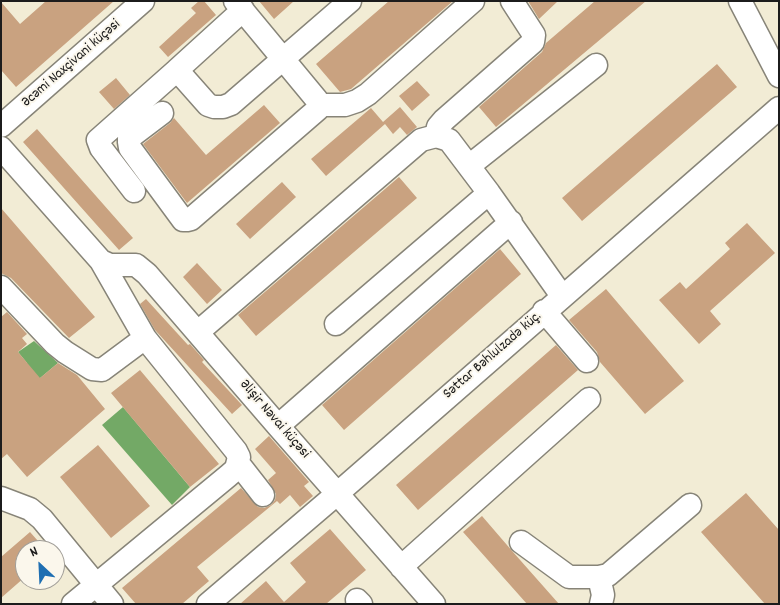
<!DOCTYPE html>
<html>
<head>
<meta charset="utf-8">
<style>
	body { margin:0 }
	#map { position:relative; width:780px; height:605px; overflow:hidden; background:#f2ecd5; font-family:Dekko,sans-serif }
	canvas { display:block }
	.frame { position:absolute; inset:0; border:2px solid #1c1c1c; pointer-events:none }
	.north { position:absolute; left:15px; top:540px; width:50px; height:50px; box-sizing:border-box; background:#fbf7ec; border:1px solid #a29f99; border-radius:50%; rotate:335deg; font-size:14px; font-weight:700; line-height:20px; text-align:center; color:#1c1c1c }
	.north::after { content:''; display:block; margin:auto; width:18px; height:22px; background:#1f6fb2; clip-path:polygon(50% 0,100% 100%,50% 72%,0 100%) }
</style>
</head>
<body>
<div id="map">
<canvas width="780" height="605"></canvas>
<div class="frame"></div>
<div class="north">N</div>
</div>
<script>
const context = document.querySelector('canvas').getContext('2d');
context.lineJoin = 'round';
function fillPath(path, color) { context.fillStyle = color; context.fill(path, 'evenodd'); }
const toPath = rows => new Path2D(rows.map(r => 'M' + r).join(''));
function strokePath(path, color, width, dash) { context.strokeStyle = color; context.lineWidth = width; context.lineCap = dash ? 'butt' : 'round'; context.setLineDash(dash || []); context.stroke(path); }
function write(font, color, halo, rows, align = 'center') {
  context.font = font + ' Dekko,sans-serif'; context.lineWidth = 4; context.setLineDash([]); context.textBaseline = 'middle'; context.strokeStyle = halo; context.fillStyle = color; for (const [text, x, y, turn = 0] of rows) {
    context.save(); context.translate(x, y); context.rotate((+turn || 0) * Math.PI / 180); context.textAlign = isNaN(turn) ? turn : align; if (halo) context.strokeText(text, 0, 0); context.fillText(text, 0, 0); context.restore();
  }
}
const forest = toPath([
	[34,341,58,363,1,411,27,363,18,352],
	[123,407,190,487,172,505,102,425]
]);
const building = toPath([
	[46,1,114,1,16,87,1,70,1,2,20,24],
	[199,1,204,1,216,15,168,57,159,47,196,13,191,8],
	[259,1,294,1,274,19],
	[389,1,453,1,351,89,340,92,316,64],
	[528,1,558,1,539,19],
	[595,1,646,1,496,127,479,107,542,52,546,43],
	[717,64,737,87,582,221,562,198],
	[116,78,130,95,114,109,99,92],
	[417,81,430,95,412,111,399,96],
	[264,105,280,123,187,203,143,144,170,123,174,118,206,155],
	[400,107,417,127,407,135,400,127,393,134,385,124,326,176,311,159,371,108,383,122],
	[37,129,133,238,119,250,23,142],
	[399,177,417,198,256,336,238,315],
	[282,182,296,197,250,239,236,224],
	[1,208,95,317,69,338,11,278,1,273],
	[747,223,775,253,710,311,721,324,699,344,659,300,680,282,686,289,730,249,725,243],
	[500,249,521,274,344,430,322,405],
	[197,263,222,290,207,304,183,277],
	[606,289,684,381,645,414,600,362,597,352,569,320],
	[146,299,188,345,190,344,204,360,202,362,242,405,232,414,155,330,140,304],
	[7,312,27,334,22,338,27,344,18,352,40,378,58,363,77,375,105,409,27,477,7,454,1,459,1,317],
	[556,345,578,370,418,510,396,485],
	[140,370,219,464,190,487,111,393],
	[269,436,309,482,304,486,313,496,300,507,290,495,280,504,277,501,197,567,209,581,182,604,136,604,122,588,241,488,258,507,264,508,271,505,275,500,276,494,268,480,276,473,255,449],
	[98,445,150,506,111,538,60,477],
	[746,493,779,530,779,604,765,604,701,532],
	[482,516,513,552,559,604,527,604,463,532],
	[330,529,366,570,326,604,240,604,266,581,284,602,306,582,290,563],
	[30,532,46,550,25,550,25,577,1,598,1,557]
]);
const minor = toPath([
	[740,1,779,76],
	[243,10,177,70,208,105,214,107,223,107,231,104,350,1],
	[318,105,345,105,357,101,368,94,473,1],
	[162,113,129,138,129,142,130,148,183,220,187,220,191,219,318,109,317,100,235,1],
	[1,126,143,1],
	[436,136,438,127,444,120,533,42,534,35,512,1],
	[1,148,101,261,145,338,236,451,239,457,236,469,228,476,73,604],
	[469,166,596,65],
	[134,191,101,148,98,140,177,70],
	[101,261,110,265,136,265,147,274,278,426,434,604],
	[1,287,55,344,65,352,92,369,102,370,145,338],
	[544,311,587,361],
	[336,324,489,193],
	[198,332,421,140,436,136,449,140,489,193,562,296],
	[278,426,511,222],
	[238,463,263,495],
	[1,498,30,509,42,519,112,604],
	[521,542,569,577,599,577,608,575,690,505],
	[401,567,589,399],
	[599,577,603,595,601,604],
	[357,600,361,604],
	[208,604,338,493,779,108]
]);
const streetNames = [
	["Əcəmi Naxçivani küçəsi",72,64,-41],
	["Səttar Bəhlulzadə küç.",493,356,-41],
	["Əlişir Nəvai küçəsi",274,420,49]
];
fillPath(forest, '#73a966');
fillPath(building, '#c9a280');
strokePath(minor, '#878478', 25);
strokePath(minor, '#fff', 22);
write('15px', '#1c1c1c', '#fbf7ec', streetNames);
</script>
</body>
</html>
